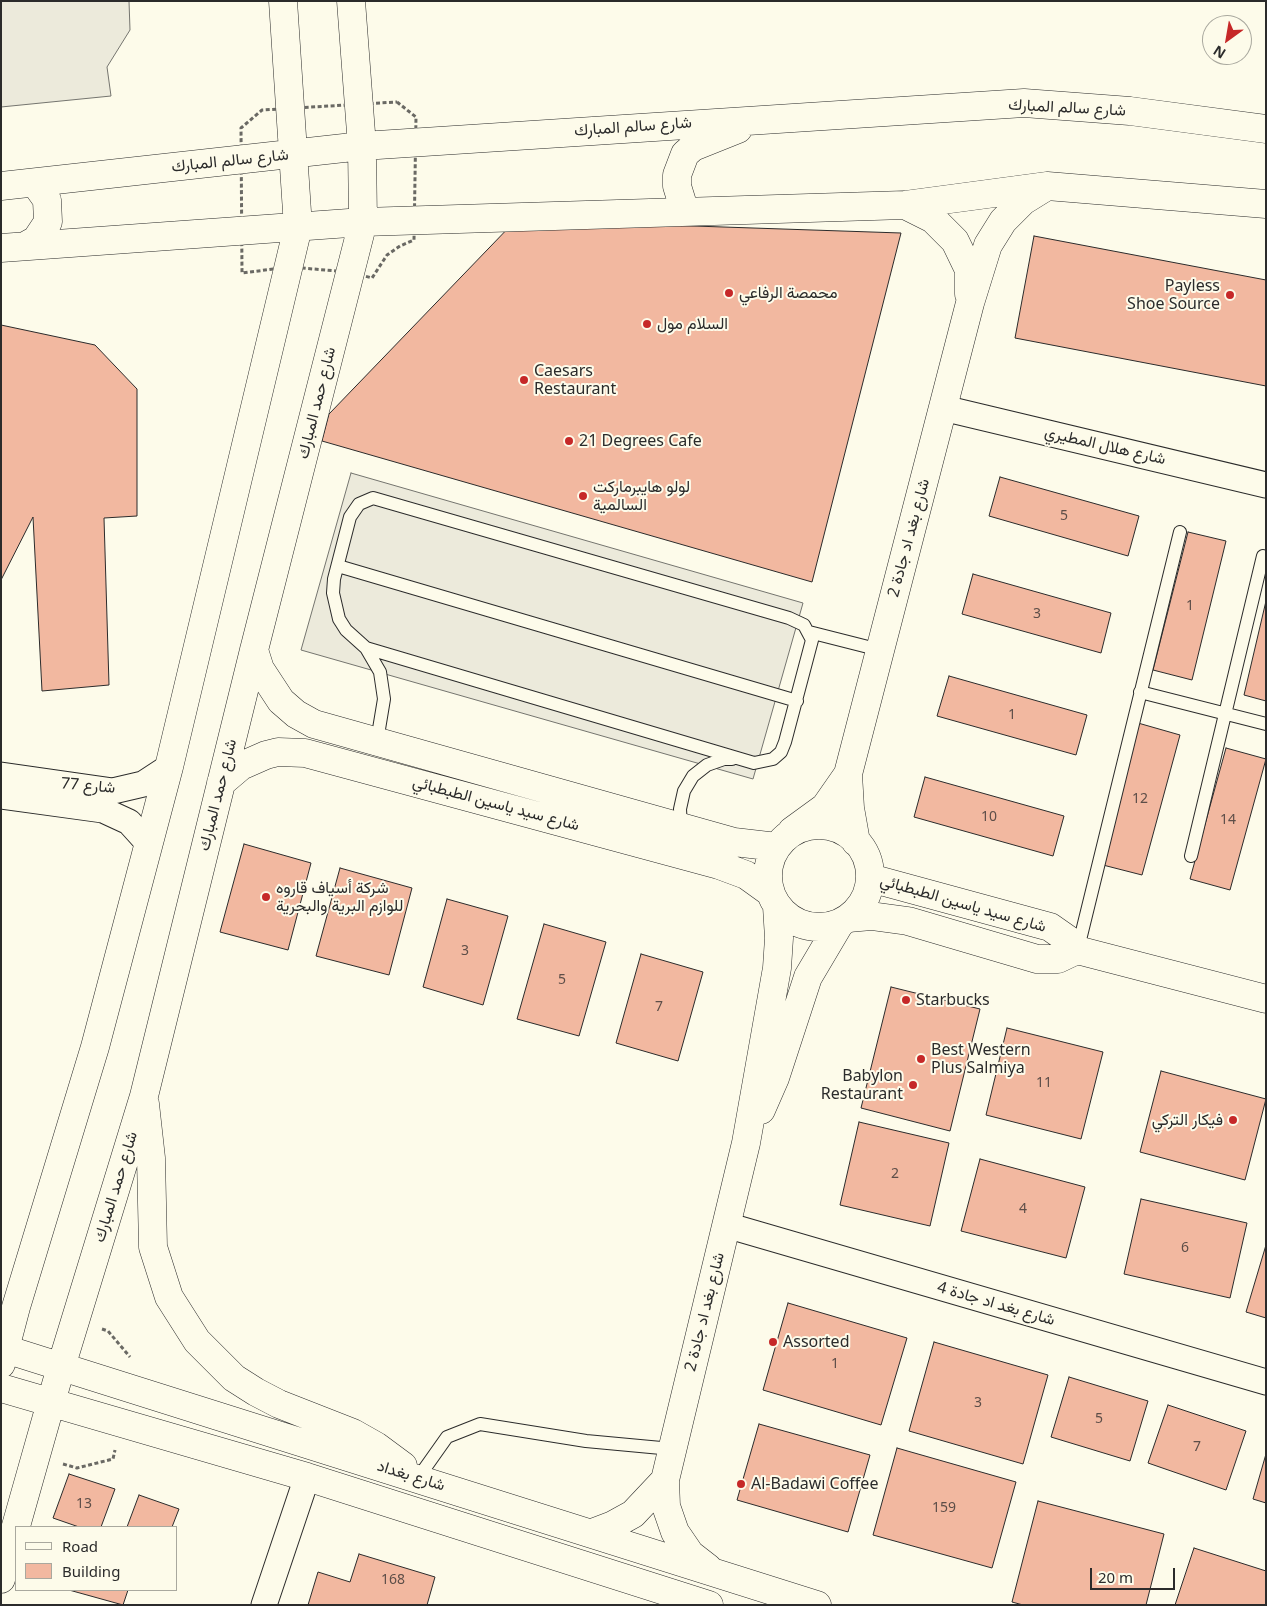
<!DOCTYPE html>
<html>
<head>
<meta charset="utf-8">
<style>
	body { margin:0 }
	#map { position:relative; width:1267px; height:1606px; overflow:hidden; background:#fdfbea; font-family:"Noto Sans",sans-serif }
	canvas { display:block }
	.frame { position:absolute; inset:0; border:2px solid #2b2b2b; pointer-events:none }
	.legend { position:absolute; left:15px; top:1526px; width:162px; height:65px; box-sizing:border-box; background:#fdfbea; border:1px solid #a9a89e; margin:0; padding:6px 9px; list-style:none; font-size:15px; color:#2b2b2b }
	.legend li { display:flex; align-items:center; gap:10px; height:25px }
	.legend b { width:25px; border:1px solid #a9a89e }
	.north { position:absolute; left:1202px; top:15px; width:50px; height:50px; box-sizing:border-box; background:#fdfbea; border:1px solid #a9a89e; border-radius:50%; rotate:212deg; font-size:14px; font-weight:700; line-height:20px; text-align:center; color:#2b2b2b }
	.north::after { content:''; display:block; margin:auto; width:18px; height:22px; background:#c62828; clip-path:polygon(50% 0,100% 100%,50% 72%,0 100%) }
	.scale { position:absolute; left:1090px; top:1568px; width:85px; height:22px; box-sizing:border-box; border:2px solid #2b2b2b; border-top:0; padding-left:6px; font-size:15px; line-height:18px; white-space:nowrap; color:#2b2b2b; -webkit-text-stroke:4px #fdfbea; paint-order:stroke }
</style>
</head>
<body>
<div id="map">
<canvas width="1267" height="1606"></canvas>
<div class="frame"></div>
<ul class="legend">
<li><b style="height:6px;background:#fdfbea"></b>Road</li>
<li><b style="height:14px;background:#f2b8a0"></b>Building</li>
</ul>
<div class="north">N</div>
<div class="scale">20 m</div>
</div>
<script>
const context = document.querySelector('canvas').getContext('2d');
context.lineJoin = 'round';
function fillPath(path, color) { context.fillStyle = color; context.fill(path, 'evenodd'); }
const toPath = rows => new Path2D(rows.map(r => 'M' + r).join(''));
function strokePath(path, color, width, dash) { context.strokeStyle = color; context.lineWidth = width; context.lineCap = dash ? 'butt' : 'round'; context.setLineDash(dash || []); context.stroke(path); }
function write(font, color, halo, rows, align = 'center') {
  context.font = font + ' "Noto Sans",Vazirmatn,sans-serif'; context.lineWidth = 4; context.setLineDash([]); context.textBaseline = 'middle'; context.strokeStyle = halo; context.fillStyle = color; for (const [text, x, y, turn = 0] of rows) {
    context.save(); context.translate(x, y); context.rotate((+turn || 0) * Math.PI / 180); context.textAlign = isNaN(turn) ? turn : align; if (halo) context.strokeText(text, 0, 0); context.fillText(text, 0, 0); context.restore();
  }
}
const parking = toPath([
	[1,1,129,1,130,30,107,67,111,96,1,107,1,1],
	[351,473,803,603,753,779,301,650,351,473]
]);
const building = toPath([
	[516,220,901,233,812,582,322,441,329,414,516,220],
	[1034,236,1266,280,1266,386,1015,338,1034,236],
	[1,325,95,345,137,389,137,516,104,518,109,685,42,691,33,517,1,580,1,325],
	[1000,477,1139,516,1128,556,989,516,1000,477],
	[1188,532,1226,541,1192,680,1153,670,1188,532],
	[973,574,1111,613,1101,653,962,614,973,574],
	[1266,601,1266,701,1244,695,1266,601],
	[949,676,1087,715,1076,755,937,716,949,676],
	[1138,723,1180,735,1142,875,1099,864,1138,723],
	[1226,748,1266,759,1230,890,1190,879,1226,748],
	[925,777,1064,816,1053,856,914,817,925,777],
	[244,844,311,863,288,950,220,932,244,844],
	[340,868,412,888,389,975,316,956,340,868],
	[447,899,508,916,483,1005,423,987,447,899],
	[544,924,606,942,579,1036,517,1019,544,924],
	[641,954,703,972,678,1061,616,1043,641,954],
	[891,987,980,1009,950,1131,861,1108,891,987],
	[1007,1028,1103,1052,1081,1139,986,1115,1007,1028],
	[1161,1071,1266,1099,1245,1180,1140,1152,1161,1071],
	[859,1122,949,1143,930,1226,840,1205,859,1122],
	[980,1159,1085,1187,1066,1258,961,1231,980,1159],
	[1141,1199,1247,1223,1230,1298,1124,1274,1141,1199],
	[1266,1245,1266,1318,1246,1312,1266,1245],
	[788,1303,907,1338,881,1425,763,1390,788,1303],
	[934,1342,1048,1375,1023,1464,909,1431,934,1342],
	[1069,1377,1148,1401,1130,1461,1051,1437,1069,1377],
	[1168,1405,1246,1431,1226,1490,1148,1463,1168,1405],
	[759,1424,870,1455,848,1532,737,1500,759,1424],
	[897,1448,1016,1482,992,1568,873,1535,897,1448],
	[1266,1454,1266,1503,1253,1499,1266,1454],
	[69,1474,115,1489,101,1527,79,1527,53,1518,69,1474],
	[139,1495,179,1509,172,1527,127,1527,139,1495],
	[1038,1501,1164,1534,1146,1605,1023,1605,1012,1602,1038,1501],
	[1194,1548,1266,1571,1266,1605,1175,1605,1194,1548],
	[359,1554,435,1577,427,1605,308,1605,318,1572,350,1582,359,1554],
	[69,1590,128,1590,123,1605,69,1590]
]);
const path = toPath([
	[397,102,416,117,414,240,400,246,387,255,372,278,350,272,289,267,242,273,241,128,262,110,397,102],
	[102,1329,108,1331,130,1357],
	[63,1464,77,1468,113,1459,115,1450]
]);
const lane = toPath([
	[338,566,797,701],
	[809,632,880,650],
	[366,648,754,763,773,759,781,752,785,742,812,640,804,625,789,618,373,498,359,504,350,517,334,579,333,593,339,619,346,630,366,648,380,672,384,699,377,741],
	[1140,692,1266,724],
	[681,827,680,809,684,791,693,776,707,765,724,759,732,759],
	[1191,856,1263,556],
	[1078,948,1180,532],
	[418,1478,447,1437,480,1424,586,1441,672,1449]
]);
const street = toPath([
	[943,408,1266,485],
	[1,775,113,791,143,784,169,767],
	[1,796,103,810,129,822,148,843],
	[726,1225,1266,1382],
	[264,1605,307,1477]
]);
const secondary = toPath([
	[1,186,362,146,1024,103,1130,111,1266,129],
	[905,205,933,219,955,241,969,270,969,294],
	[685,212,677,186,677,175,685,154,693,147,738,129],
	[27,245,36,240,48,222,47,200,35,183],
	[1,248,363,222,905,205,1047,186,1266,204],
	[254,650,260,669,281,701,296,714,314,724,734,842,777,847],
	[848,774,850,808,856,842],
	[221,783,241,766,266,755,278,752,305,753,719,865,746,875,771,893],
	'768 876a51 51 0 1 1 102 0a51 51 0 1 1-102 0Z',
	[792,831,825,807,848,774,970,303,988,245,1003,221,1023,201,1044,188],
	[870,878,1050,927,1070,941,1077,950,1266,999],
	[848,918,871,916,908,921,1037,959,1058,959,1077,950],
	[145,1104,151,1158,153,1247,169,1297,197,1341,234,1378,256,1392,279,1404,353,1433,376,1446,403,1466],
	[761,1110,775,1078,808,977,840,923],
	[5,1349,817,1605],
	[1,1364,16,1307,95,1047,169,767,298,227,283,1],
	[1,1388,307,1477,709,1605],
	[592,1533,613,1525,633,1514,665,1480],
	[708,1568,690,1554,675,1532,666,1506,665,1480,746,1143,777,968,779,938,777,906],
	[1,1579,61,1367,144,1096,254,650,363,222,362,146,351,1]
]);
const markers = [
	[729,293,5,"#c62828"],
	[1230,295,5,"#c62828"],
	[647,324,5,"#c62828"],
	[524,380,5,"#c62828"],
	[569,441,5,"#c62828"],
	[583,496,5,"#c62828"],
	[266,897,5,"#c62828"],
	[906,1000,5,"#c62828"],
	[921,1059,5,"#c62828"],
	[913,1085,5,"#c62828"],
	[1233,1120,5,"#c62828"],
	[773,1342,5,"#c62828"],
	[741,1484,5,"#c62828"]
];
const numberNames = [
	["5",1064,516],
	["1",1190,606],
	["3",1037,614],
	["1",1012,715],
	["12",1140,799],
	["10",989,817],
	["14",1228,820],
	["3",465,951],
	["5",562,980],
	["7",659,1007],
	["11",1044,1083],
	["2",895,1174],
	["4",1023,1209],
	["6",1185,1248],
	["1",835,1364],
	["3",978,1403],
	["5",1099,1419],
	["7",1197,1447],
	["13",84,1504],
	["159",944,1508],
	["168",393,1580]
];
const streetNames = [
	["شارع سالم المبارك",1067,108,3],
	["شارع سالم المبارك",633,127,-4],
	["شارع سالم المبارك",230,161,-6],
	["شارع حمد المبارك",317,403,-76],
	["شارع هلال المطيري",1105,446,13],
	["شارع بغد اد جادة 2",909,538,-75],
	["شارع 77",88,786,5],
	["شارع حمد المبارك",218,795,-76],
	["شارع سيد ياسين الطبطبائي",496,804,15],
	["شارع سيد ياسين الطبطبائي",963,904,16],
	["شارع حمد المبارك",116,1187,-73],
	["شارع بغد اد جادة 4",996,1304,16],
	["شارع بغد اد جادة 2",705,1312,-76],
	["شارع بغداد",411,1476,17]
];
const poiNames = [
	["Payless",1220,286,"right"],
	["Shoe Source",1220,304,"right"],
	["محمصة الرفاعي",739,293],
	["السلام مول",657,324],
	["Caesars",534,371],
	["Restaurant",534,389],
	["21 Degrees Cafe",579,441],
	["لولو هايبرماركت",593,487],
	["السالمية",593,505],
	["شركة أسياف قاروه",276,888],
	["للوازم البرية والبحرية",276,906],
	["Starbucks",916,1000],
	["Best Western",931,1050],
	["Plus Salmiya",931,1068],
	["Babylon",903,1076,"right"],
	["Restaurant",903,1094,"right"],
	["فيكار التركي",1223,1120,"right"],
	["Assorted",783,1342],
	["Al-Badawi Coffee",751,1484]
];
fillPath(parking, '#eceadb');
strokePath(parking, '#74746e', 1);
fillPath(building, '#f2b8a0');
strokePath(building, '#2b2b2b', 1);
strokePath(lane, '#2b2b2b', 14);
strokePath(street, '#2b2b2b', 27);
strokePath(secondary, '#2b2b2b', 29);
strokePath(path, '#6a6964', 3, [4, 2.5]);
strokePath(lane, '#fdfbea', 12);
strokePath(street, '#fdfbea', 25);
strokePath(secondary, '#fdfbea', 28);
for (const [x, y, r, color] of markers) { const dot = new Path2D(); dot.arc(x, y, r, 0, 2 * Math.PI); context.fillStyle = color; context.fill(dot); strokePath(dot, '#fdfbea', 2); }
write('14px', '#5d4e48', null, numberNames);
write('16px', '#2b2b2b', '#fdfbea', streetNames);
write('16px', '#2b2b2b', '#fdfbea', poiNames, 'left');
</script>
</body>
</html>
